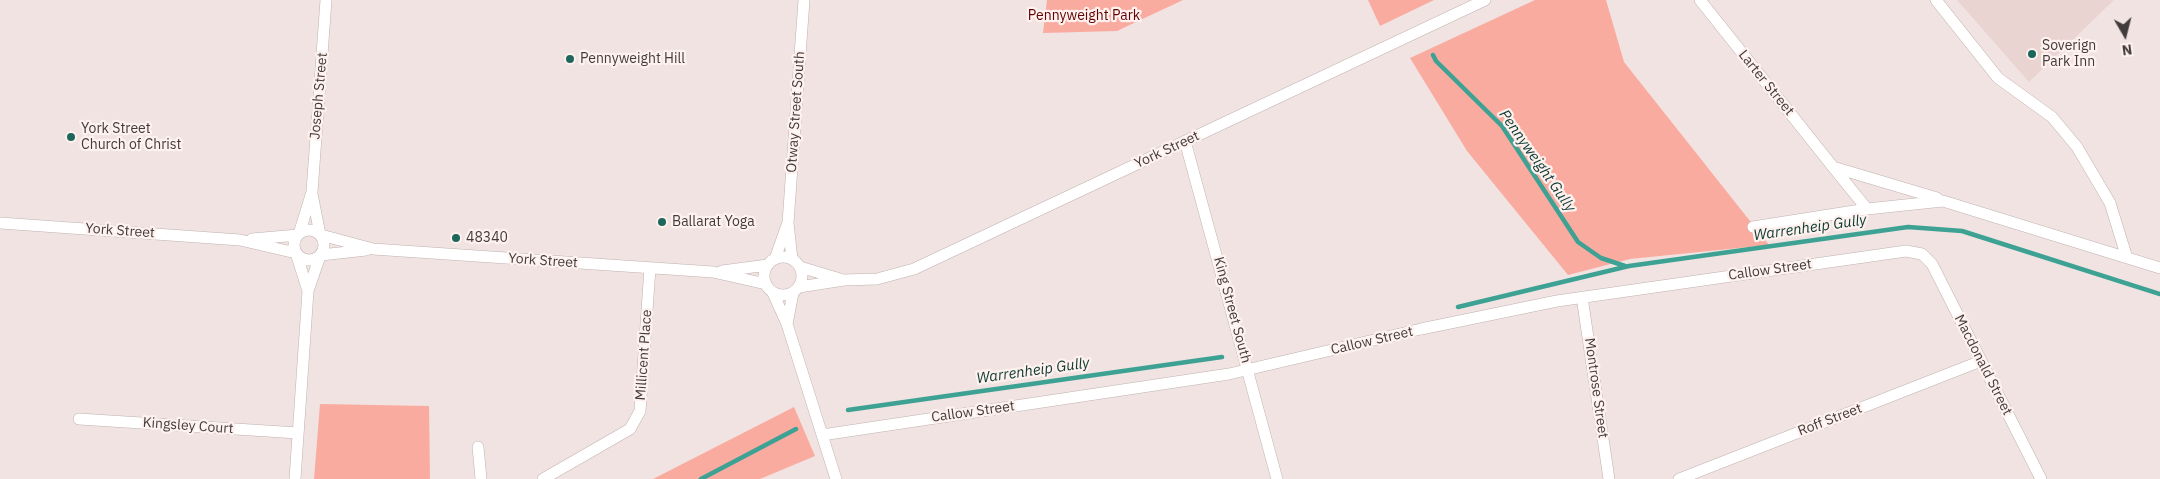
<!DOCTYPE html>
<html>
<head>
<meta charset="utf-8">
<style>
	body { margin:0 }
	#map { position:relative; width:2160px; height:479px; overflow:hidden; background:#f0e3e1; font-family:"IBM Plex Sans",sans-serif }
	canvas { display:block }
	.north { position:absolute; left:2100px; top:10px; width:50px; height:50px; -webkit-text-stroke:4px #fef1ee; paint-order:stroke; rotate:172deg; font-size:14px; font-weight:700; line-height:20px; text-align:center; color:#413c3b }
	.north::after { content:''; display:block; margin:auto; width:18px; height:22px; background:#413c3b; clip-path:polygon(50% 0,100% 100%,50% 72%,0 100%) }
</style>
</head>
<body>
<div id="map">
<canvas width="2160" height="479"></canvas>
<div class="north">N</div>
</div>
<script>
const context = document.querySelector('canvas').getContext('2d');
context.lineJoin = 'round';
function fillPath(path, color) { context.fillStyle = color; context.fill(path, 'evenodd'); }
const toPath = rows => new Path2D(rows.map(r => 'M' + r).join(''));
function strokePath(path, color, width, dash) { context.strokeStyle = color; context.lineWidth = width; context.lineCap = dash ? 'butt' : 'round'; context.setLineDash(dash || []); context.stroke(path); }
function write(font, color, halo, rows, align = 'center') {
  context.font = font + ' "IBM Plex Sans",sans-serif'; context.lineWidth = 4.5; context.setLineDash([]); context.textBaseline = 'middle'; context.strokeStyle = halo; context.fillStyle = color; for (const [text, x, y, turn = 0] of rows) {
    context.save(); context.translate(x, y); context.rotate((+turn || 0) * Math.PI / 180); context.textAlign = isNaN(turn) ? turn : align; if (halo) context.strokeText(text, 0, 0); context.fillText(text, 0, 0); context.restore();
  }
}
const built = toPath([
	[1957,0,2114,0,2029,82]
]);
const green = toPath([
	[1047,0,1183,0,1117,31,1043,33],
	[1368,0,1434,0,1380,26],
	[1535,0,1606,0,1624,62,1769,245,1630,259,1568,275,1467,151,1410,58],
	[320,404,429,406,430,479,314,479],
	[794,407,815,456,760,479,653,479]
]);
const stream = toPath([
	[1433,55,1436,61,1502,126,1578,242,1601,258,1625,266],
	[1458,307,1629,266,1908,227,1962,231,2160,294],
	[848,410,1222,357],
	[701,479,796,429]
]);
const street = toPath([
	[1700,0,1833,167,1937,198],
	[1936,0,1998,78,2052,117,2077,147,2110,203,2127,258],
	[1185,141,1277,479],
	[1833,167,1867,209],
	[312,194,320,234],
	[0,223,240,240,296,253],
	[1753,227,1867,209,1943,201,2160,268],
	'294 245a15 15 0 1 1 30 0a15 15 0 1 1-30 0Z',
	[299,234,312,192,326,0],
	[321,235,373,249,713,272,766,284],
	[252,239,298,235],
	[296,253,308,291],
	[321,255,366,250],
	'764 276a19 19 0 1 1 38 0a19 19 0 1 1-38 0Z',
	[775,259,787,225],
	[792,259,788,223,804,0],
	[800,267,840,279],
	[722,271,768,265],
	[799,287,844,280,877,279,914,269,1485,0],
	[773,293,787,324,836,479],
	[1582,297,1609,479],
	[787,324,793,293],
	[79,419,298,433],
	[822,435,1229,374,1421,329,1557,301,1906,251,1922,254,1932,264,2041,479],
	[478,447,481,479],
	[295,479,308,291,320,256],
	[543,479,630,429,640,411,650,268],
	[1679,479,1981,361]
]);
const markers = [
	[2032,54,5,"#1d665c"],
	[570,59,5,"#1d665c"],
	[71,137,5,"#1d665c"],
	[662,222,5,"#1d665c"],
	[456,238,5,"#1d665c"]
];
const parkNames = [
	["Pennyweight Park",1084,16]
];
const poiNames = [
	["Soverign",2042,46],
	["Park Inn",2042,62],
	["Pennyweight Hill",580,59],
	["York Street",81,129],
	["Church of Christ",81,145],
	["Ballarat Yoga",672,222],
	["48340",466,238]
];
const streetNames = [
	["Larter Street",1766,83,51],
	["Joseph Street",319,96,-85],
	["Otway Street South",796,112,-86],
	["York Street",1167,150,-25],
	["York Street",120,231,4],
	["York Street",543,261,4],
	["Callow Street",1770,270,-8],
	["King Street South",1232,310,75],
	["Callow Street",1372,341,-13],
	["Millicent Place",644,355,-86],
	["Macdonald Street",1983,365,63],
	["Montrose Street",1596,388,82],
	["Callow Street",973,412,-8],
	["Roff Street",1830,420,-21],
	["Kingsley Court",188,426,4]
];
const waterNames = [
	["Pennyweight Gully",1537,161,55],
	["Warrenheip Gully",1810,228,-8],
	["Warrenheip Gully",1033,371,-8]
];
fillPath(built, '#ead4d1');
fillPath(green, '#faaba0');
strokePath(stream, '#3da293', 4.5);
strokePath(street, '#bfb2b0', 12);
strokePath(street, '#fff', 11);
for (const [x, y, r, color] of markers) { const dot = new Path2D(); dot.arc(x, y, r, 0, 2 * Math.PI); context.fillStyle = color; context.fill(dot); strokePath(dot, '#fef1ee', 2); }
write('14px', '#610203', '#fef1ee', parkNames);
write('14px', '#413c3b', '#fef1ee', poiNames, 'left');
write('14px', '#413c3b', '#fef1ee', streetNames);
write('italic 15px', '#0c3b34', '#fef1ee', waterNames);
</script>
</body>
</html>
